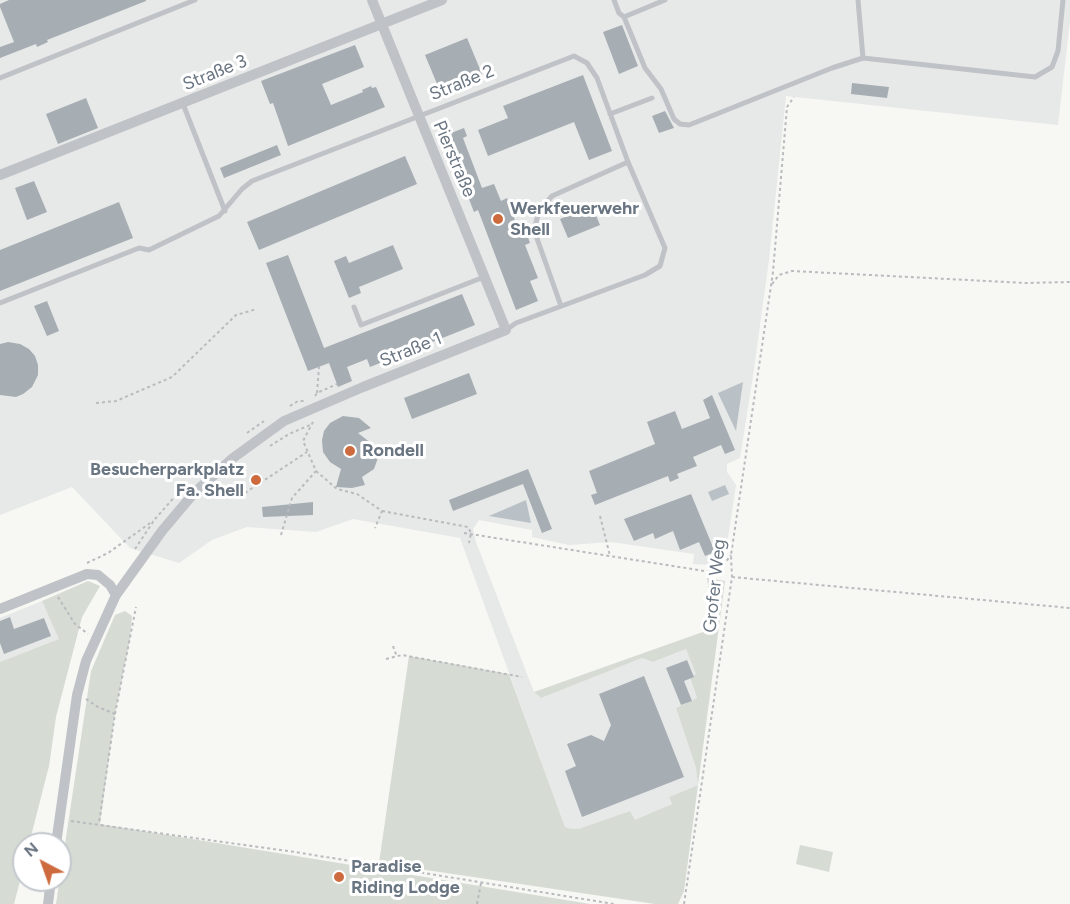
<!DOCTYPE html>
<html>
<head>
<meta charset="utf-8">
<style>
	body { margin:0 }
	#map { position:relative; width:1070px; height:904px; overflow:hidden; background:#f7f7f4; font-family:Figtree,sans-serif }
	canvas { display:block }
	.north { position:absolute; left:12px; top:832px; width:60px; height:60px; box-sizing:border-box; background:#fff; border:2px solid #c3c8cd; border-radius:50%; rotate:319deg; font-size:16px; font-weight:700; line-height:24px; text-align:center; color:#6a7582 }
	.north::after { content:''; display:block; margin:auto; width:21px; height:27px; background:#ce6b3e; clip-path:polygon(50% 0,100% 100%,50% 72%,0 100%) }
</style>
</head>
<body>
<div id="map">
<canvas width="1070" height="904"></canvas>
<div class="north">N</div>
</div>
<script>
const context = document.querySelector('canvas').getContext('2d');
context.lineJoin = 'round';
function fillPath(path, color) { context.fillStyle = color; context.fill(path, 'evenodd'); }
const toPath = rows => new Path2D(rows.map(r => 'M' + r).join(''));
function strokePath(path, color, width, dash) { context.strokeStyle = color; context.lineWidth = width; context.lineCap = dash ? 'butt' : 'round'; context.setLineDash(dash || []); context.stroke(path); }
function write(font, color, halo, rows, align = 'center') {
  context.font = font + ' Figtree,sans-serif'; context.lineWidth = 6; context.setLineDash([]); context.textBaseline = 'middle'; context.strokeStyle = halo; context.fillStyle = color; for (const [text, x, y, turn = 0] of rows) {
    context.save(); context.translate(x, y); context.rotate((+turn || 0) * Math.PI / 180); context.textAlign = isNaN(turn) ? turn : align; if (halo) context.strokeText(text, 0, 0); context.fillText(text, 0, 0); context.restore();
  }
}
const built = toPath([
	[0,0,1070,0,1070,21,1058,125,786,96,769,260,753,376,740,458,727,464,727,472,736,485,726,551,719,561,710,565,693,564,694,554,611,542,569,545,532,537,532,530,479,520,473,529,476,542,534,692,541,698,642,658,653,662,686,649,697,675,690,677,697,698,676,708,696,768,698,785,669,797,672,804,635,821,630,811,578,829,571,829,565,827,460,538,353,519,316,532,247,527,212,540,179,563,130,548,72,487,0,515],
	[42,601,60,639,0,662,0,618]
]);
const green = toPath([
	[707,578,725,581,684,891,678,904,655,904,379,863,409,656,509,674,565,827,571,829,578,829,630,811,635,820,672,804,669,797,698,785,696,768,676,708,697,698,690,677,696,674,686,649,653,662,642,658,541,698,534,692,714,628],
	[88,581,100,586,82,617,56,717,49,766,29,844,24,844,24,866,14,904,0,904,0,662,59,639,42,601],
	[125,611,132,616,130,639,115,714,100,824,590,904,56,904,91,671,115,615],
	[800,845,833,852,829,872,796,864]
]);
const water = toPath([
	[743,382,736,431,718,393],
	[725,485,729,494,712,501,708,492],
	[526,500,531,523,489,516]
]);
const building = toPath([
	[9,0,146,0,146,1,47,40,48,42,37,47,36,44,0,58,0,47,14,42,0,7,0,4],
	[622,25,638,66,619,74,603,32],
	[467,38,482,74,440,91,425,55],
	[355,45,364,67,322,84,331,105,363,92,362,90,371,86,372,88,376,87,385,107,288,146,273,103,270,104,261,81],
	[583,75,612,151,589,160,574,122,488,156,478,130,508,118,503,106],
	[852,83,889,87,887,98,851,94],
	[86,98,98,128,58,144,46,114],
	[665,111,674,128,659,133,652,116],
	[464,128,467,136,463,138,482,188,494,184,501,201,507,198,518,229,524,226,530,243,525,245,538,278,530,281,538,301,516,310,478,210,474,212,447,143,453,140,451,133],
	[277,145,281,155,224,178,220,168],
	[405,156,417,184,259,250,247,222],
	[34,181,47,212,27,220,15,188],
	[119,202,133,238,0,291,0,250],
	[592,206,600,225,568,238,560,219],
	[393,245,403,269,359,287,361,293,349,298,334,261,346,256,349,263],
	[288,255,324,348,462,294,475,325,370,367,367,359,347,367,352,381,338,387,329,363,308,371,266,263],
	[47,301,59,331,47,336,34,306],
	[8,342,20,344,29,349,35,356,38,365,38,375,32,387,23,394,16,397,0,395,0,344],
	[469,373,477,394,412,419,404,398],
	[712,395,735,450,725,454,721,445,693,457,697,466,677,474,679,478,670,482,668,476,595,505,591,495,597,493,589,471,655,444,647,422,675,411,682,429,710,418,703,400],
	[343,416,359,418,371,428,358,433,376,447,379,455,374,469,362,477,365,485,352,488,336,487,341,469,330,462,323,452,322,440,324,431,330,423],
	[528,469,552,529,542,533,523,484,453,511,449,500],
	[691,494,715,552,705,556,699,542,680,550,673,531,655,539,653,533,634,541,624,519],
	[313,502,313,515,263,517,262,507],
	[10,617,14,629,44,618,51,636,4,654,0,643,0,621],
	[687,660,694,677,684,681,692,701,681,705,666,668],
	[644,676,684,777,582,817,565,771,576,766,567,744,591,735,604,741,611,725,599,694]
]);
const path = toPath([
	[772,284,779,275,792,271,1026,283,1070,282],
	[317,393,319,367],
	[315,396,317,393,337,384],
	[96,403,116,401,172,377,236,315,257,309],
	[290,406,298,401,304,401],
	[247,433,264,421],
	[270,446,289,434,310,425],
	[316,471,337,489,357,494,382,511,375,528],
	[245,493,307,452],
	[382,511,468,527,471,533,469,543],
	[600,516,610,556],
	[464,533,711,572,722,567,731,555],
	[281,535,292,498,316,471,303,441,314,420],
	[135,549,155,519,185,485],
	[87,563,108,553,153,521],
	[732,577,1070,608],
	[58,597,75,624,88,634],
	[393,646,397,657],
	[386,659,402,655,522,677],
	[86,699,98,707,115,714,99,823],
	[115,714,136,607],
	[71,821,295,852,614,904],
	[477,904,481,883],
	[684,904,732,577,731,555,773,272,787,107,794,97]
]);
const service = toPath([
	[614,0,619,13,624,17,665,0],
	[858,0,863,58,1035,77,1052,67,1058,51,1063,0],
	[624,17,645,68,661,89,674,119,680,124,689,125,832,68,863,58],
	[0,78,195,0],
	[183,104,225,211],
	[610,114,652,98],
	[0,303,139,248,149,250,219,216,242,189,252,181,574,56,587,63,597,78,628,162,665,248,660,266,645,275,516,323,506,330],
	[561,306,534,230,539,211,552,196,628,162],
	[354,307,361,325,484,277]
]);
const minor = toPath([
	[0,175,442,0],
	[0,609,87,574,98,575,110,585,116,595],
	[56,844,77,695,86,661,116,595,162,531,194,493,233,458,284,421,363,387,506,330,372,0],
	[48,904,51,880]
]);
const markers = [
	[498,219,6,"#ce6b3e"],
	[350,451,6,"#ce6b3e"],
	[256,480,6,"#ce6b3e"],
	[339,877,6,"#ce6b3e"]
];
const streetNames = [
	["Straße 3",215,73,-22],
	["Straße 2",462,83,-22],
	["Pierstraße",454,159,67],
	["Straße 1",411,350,-22],
	["Grofer Weg",715,586,-84]
];
const poiNames = [
	["Werkfeuerwehr",510,209],
	["Shell",510,230],
	["Rondell",362,451],
	["Besucherparkplatz",244,470,"right"],
	["Fa. Shell",244,491,"right"],
	["Paradise",351,867],
	["Riding Lodge",351,888]
];
fillPath(built, '#e7e9e8');
fillPath(green, '#d6dbd4');
fillPath(water, '#b9c1c6');
fillPath(building, '#a6adb3');
strokePath(path, '#b9bbbe', 2, [3, 3]);
strokePath(service, '#bfc2c6', 5);
strokePath(minor, '#bfc2c6', 10);
for (const [x, y, r, color] of markers) { const dot = new Path2D(); dot.arc(x, y, r, 0, 2 * Math.PI); context.fillStyle = color; context.fill(dot); strokePath(dot, '#fff', 2); }
write('18px', '#6a7582', '#fff', streetNames);
write('bold 18px', '#6a7582', '#fff', poiNames, 'left');
</script>
</body>
</html>
